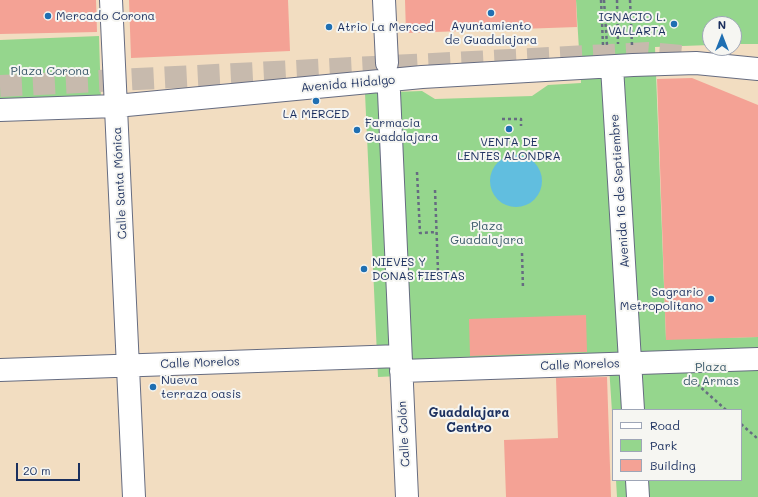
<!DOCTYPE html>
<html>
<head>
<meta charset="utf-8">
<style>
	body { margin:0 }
	#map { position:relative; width:758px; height:497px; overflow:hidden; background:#f2ddc1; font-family:Mali,sans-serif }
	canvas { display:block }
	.legend { position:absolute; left:612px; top:409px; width:130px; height:72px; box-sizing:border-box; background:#f6f6f2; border:1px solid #9ea6b7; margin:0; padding:5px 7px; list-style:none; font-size:12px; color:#1b2f5e }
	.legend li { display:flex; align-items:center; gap:8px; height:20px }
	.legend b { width:20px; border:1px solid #9ea6b7 }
	.north { position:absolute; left:702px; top:16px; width:40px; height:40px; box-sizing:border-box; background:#f6f6f2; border:1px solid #9ea6b7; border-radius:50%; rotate:0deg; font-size:11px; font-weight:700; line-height:16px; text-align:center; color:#1b2f5e }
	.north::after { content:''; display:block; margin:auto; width:14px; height:18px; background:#1f6fb2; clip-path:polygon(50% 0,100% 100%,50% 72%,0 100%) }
	.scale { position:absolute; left:16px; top:463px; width:64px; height:18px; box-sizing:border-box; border:2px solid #1b2f5e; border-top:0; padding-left:5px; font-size:12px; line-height:14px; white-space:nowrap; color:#1b2f5e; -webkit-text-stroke:3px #f6f6f2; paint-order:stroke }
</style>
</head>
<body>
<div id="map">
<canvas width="758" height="497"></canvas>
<ul class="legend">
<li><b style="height:5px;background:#fff"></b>Road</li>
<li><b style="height:11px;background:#95d68d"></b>Park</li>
<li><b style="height:11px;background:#f4a295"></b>Building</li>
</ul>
<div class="north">N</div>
<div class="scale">20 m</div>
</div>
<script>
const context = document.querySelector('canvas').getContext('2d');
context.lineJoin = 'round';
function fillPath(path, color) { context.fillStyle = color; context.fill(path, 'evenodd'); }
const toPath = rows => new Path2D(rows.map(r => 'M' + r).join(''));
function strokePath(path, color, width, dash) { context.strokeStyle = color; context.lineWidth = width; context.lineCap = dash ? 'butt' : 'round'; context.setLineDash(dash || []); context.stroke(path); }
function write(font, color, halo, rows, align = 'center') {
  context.font = font + ' Mali,sans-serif'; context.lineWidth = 4; context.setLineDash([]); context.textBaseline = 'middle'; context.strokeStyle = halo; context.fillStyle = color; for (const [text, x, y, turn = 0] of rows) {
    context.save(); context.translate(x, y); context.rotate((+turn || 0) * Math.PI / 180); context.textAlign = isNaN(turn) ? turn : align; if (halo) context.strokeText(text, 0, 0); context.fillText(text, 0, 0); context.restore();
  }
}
const green = toPath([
	[576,0,758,0,758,44,734,44,734,24,710,24,710,45,655,47,666,339,758,337,758,497,617,497,616,480,741,480,741,410,613,410,613,427,609,366,378,377,365,93,422,91,435,99,532,96,548,85,581,83],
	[99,36,101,102,0,105,0,40]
]);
const water = toPath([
	'490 181a26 26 0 1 1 52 0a26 26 0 1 1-52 0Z'
]);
const building = toPath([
	[0,0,96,0,97,32,0,34],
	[129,0,288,0,290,51,131,58],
	[405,0,576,0,577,27,406,33],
	[692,78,758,105,758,337,666,340,657,79],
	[586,315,587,352,470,356,469,319],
	[607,377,611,497,506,497,504,440,558,438,556,378]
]);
const secondaryTunnel = toPath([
	[0,86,648,53,682,56]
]);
const path = toPath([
	[601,0,603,45],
	[604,0,607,45],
	[617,0,618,44],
	[630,0,632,45],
	[502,119,521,119,521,126],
	[417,172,420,233,437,232],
	[435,190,438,271],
	[522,253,523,289],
	[697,384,726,410],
	[741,424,758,439]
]);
const street = toPath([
	[111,0,134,497],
	[384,0,387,63],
	[612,67,633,410],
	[389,92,407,497],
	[0,110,116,106,422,77,633,65,696,63,758,69],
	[0,370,400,356],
	[401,371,758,359],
	[637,480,638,497]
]);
const markers = [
	[491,13,4,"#1f6fb2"],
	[48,16,4,"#1f6fb2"],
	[674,24,4,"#1f6fb2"],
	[329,27,4,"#1f6fb2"],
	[316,101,4,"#1f6fb2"],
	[509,129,4,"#1f6fb2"],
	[357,130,4,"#1f6fb2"],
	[364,269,4,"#1f6fb2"],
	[711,299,4,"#1f6fb2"],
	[153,387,4,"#1f6fb2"]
];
const poiNames = [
	["Mercado Corona",56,16],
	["IGNACIO L.",666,17,"right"],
	["VALLARTA",666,31,"right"],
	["Ayuntamiento",491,26,"center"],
	["de Guadalajara",491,40,"center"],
	["Atrio La Merced",337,27],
	["LA MERCED",316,114,"center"],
	["Farmacia",365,123],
	["Guadalajara",365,137],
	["VENTA DE",509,142,"center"],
	["LENTES ALONDRA",509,156,"center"],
	["NIEVES Y",372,262],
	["DONAS FIESTAS",372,276],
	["Sagrario",703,292,"right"],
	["Metropolitano",703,306,"right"],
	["Nueva",161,380],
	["terraza oasis",161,394]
];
const parkNames = [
	["Plaza Corona",50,71],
	["Plaza",487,226],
	["Guadalajara",487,240],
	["Plaza",711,367],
	["de Armas",711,381]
];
const streetNames = [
	["Avenida Hidalgo",348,84,-5],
	["Calle Santa Mónica",120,183,-93],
	["Avenida 16 de Septiembre",620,191,-94],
	["Calle Morelos",200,363,-2],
	["Calle Morelos",580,365,-2],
	["Calle Colón",404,434,-93]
];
const neighbourhoodNames = [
	["Guadalajara",469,413],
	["Centro",469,428]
];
fillPath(green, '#95d68d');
fillPath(water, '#61bedf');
fillPath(building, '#f4a295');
strokePath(secondaryTunnel, '#c7baad', 22, [22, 11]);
strokePath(street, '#666c81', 24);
strokePath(path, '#666c81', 2.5, [3, 3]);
strokePath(street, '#fff', 22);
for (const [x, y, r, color] of markers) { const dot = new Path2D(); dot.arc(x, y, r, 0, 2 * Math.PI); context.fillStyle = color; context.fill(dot); strokePath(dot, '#f6f6f2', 1.5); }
write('12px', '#1b2f5e', '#f6f6f2', poiNames, 'left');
write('12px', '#3a596a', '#f6f6f2', parkNames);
write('12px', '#1b2f5e', '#f6f6f2', streetNames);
write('bold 13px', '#1b2f5e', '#f6f6f2', neighbourhoodNames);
</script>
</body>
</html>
